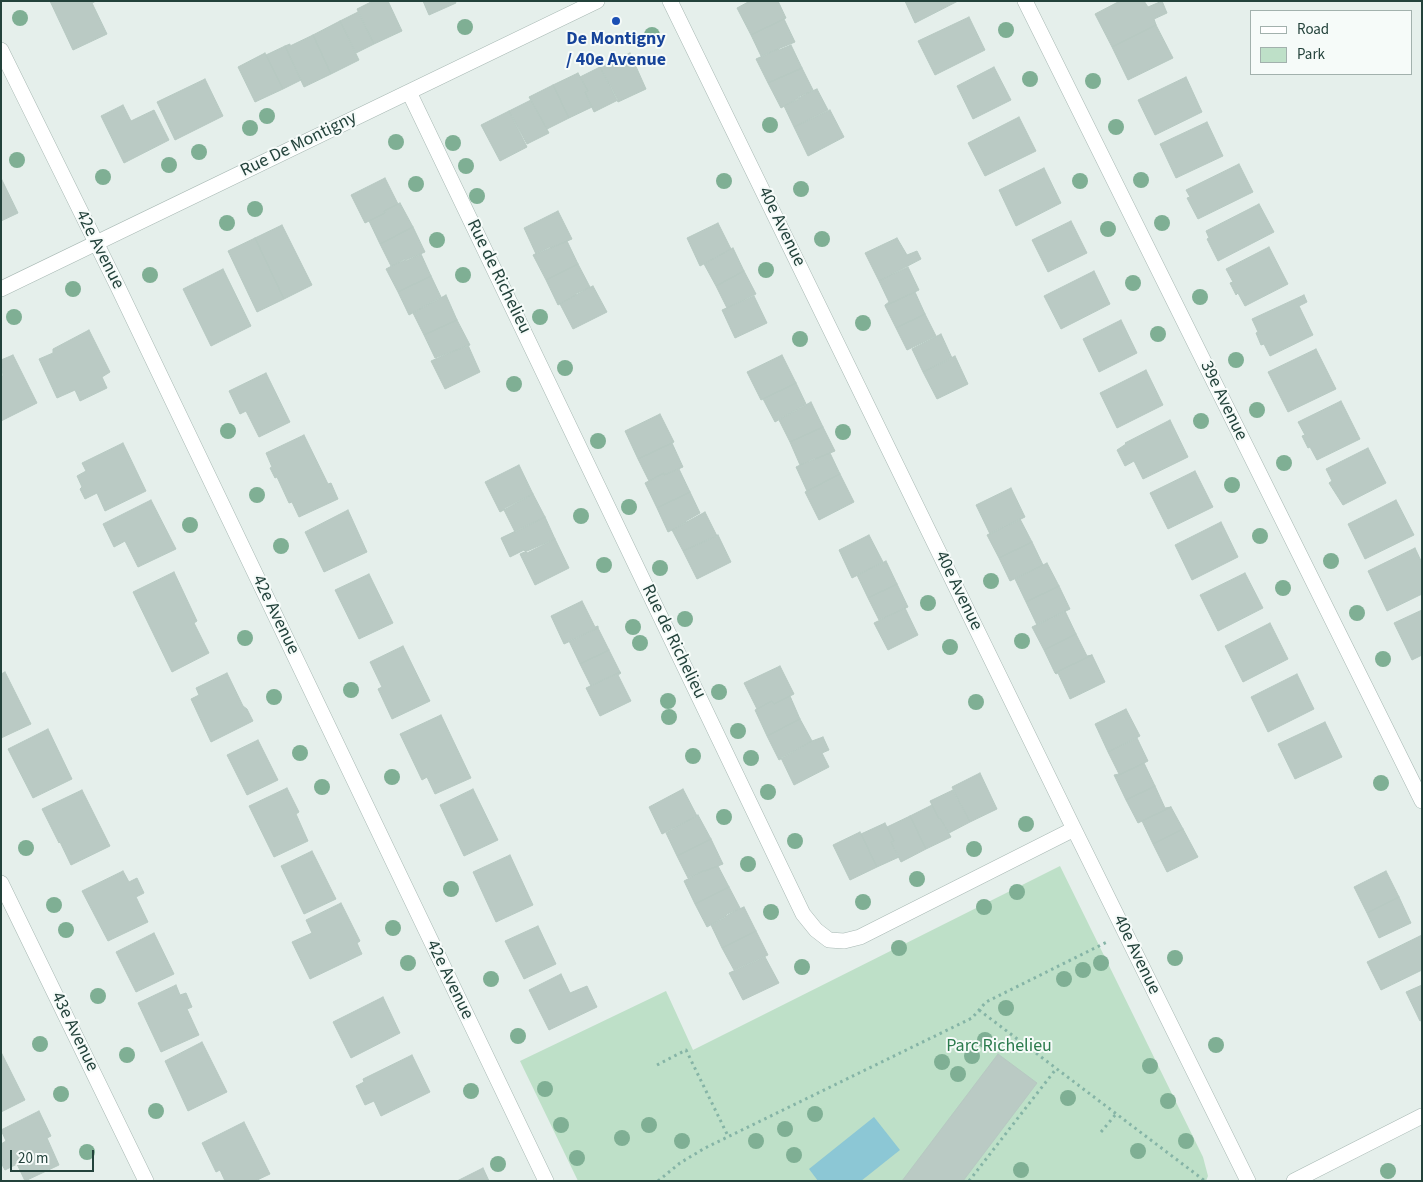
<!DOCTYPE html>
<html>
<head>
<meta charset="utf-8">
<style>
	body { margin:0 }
	#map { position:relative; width:1423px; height:1182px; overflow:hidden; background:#e5efeb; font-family:"Source Sans 3",sans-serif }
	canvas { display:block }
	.frame { position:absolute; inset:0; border:2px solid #23423b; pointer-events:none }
	.legend { position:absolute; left:1250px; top:10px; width:162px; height:65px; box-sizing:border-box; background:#f6fbf9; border:1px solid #a2b1ad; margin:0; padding:6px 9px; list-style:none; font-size:15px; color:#23423b }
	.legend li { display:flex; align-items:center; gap:10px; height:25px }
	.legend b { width:25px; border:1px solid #a2b1ad }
	.scale { position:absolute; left:10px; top:1150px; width:84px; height:22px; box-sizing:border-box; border:2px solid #23423b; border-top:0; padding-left:6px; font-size:15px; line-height:18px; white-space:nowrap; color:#23423b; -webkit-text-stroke:4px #f6fbf9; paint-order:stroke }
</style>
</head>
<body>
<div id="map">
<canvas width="1423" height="1182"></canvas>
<div class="frame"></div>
<ul class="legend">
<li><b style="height:6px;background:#fff"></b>Road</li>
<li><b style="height:14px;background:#bee0c8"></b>Park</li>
</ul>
<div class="scale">20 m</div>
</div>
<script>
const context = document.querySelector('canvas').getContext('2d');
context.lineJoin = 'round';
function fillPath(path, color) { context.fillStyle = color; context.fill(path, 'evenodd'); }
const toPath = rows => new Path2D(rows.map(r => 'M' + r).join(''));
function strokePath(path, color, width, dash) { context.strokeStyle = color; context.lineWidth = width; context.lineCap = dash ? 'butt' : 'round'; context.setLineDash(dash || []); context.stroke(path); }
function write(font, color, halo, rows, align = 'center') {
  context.font = font + ' "Source Sans 3",sans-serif'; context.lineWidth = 4; context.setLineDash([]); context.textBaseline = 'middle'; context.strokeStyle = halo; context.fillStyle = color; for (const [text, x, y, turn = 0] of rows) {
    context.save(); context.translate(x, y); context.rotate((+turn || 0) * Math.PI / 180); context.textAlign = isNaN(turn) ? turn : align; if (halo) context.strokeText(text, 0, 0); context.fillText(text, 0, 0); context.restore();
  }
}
const green = toPath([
	[1060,866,1203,1157,1208,1176,1206,1181,578,1181,520,1061,666,991,693,1050]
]);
const water = toPath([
	[874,1117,900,1150,861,1181,818,1181,809,1169]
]);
const building = toPath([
	[50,1,96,1,92,3,107,34,73,50,50,1],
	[373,1,388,1,402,31,374,44,357,9,373,1],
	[423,1,455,1,456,3,429,15,423,1],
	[750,1,778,1,786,18,751,35,737,8,750,1],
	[905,1,958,1,915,23,905,1],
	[1120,1,1144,1,1148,7,1162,1,1167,13,1154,19,1156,25,1112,47,1095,14,1120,1],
	[358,12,374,44,356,53,340,21,358,12],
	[969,17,985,50,935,75,918,41,969,17],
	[784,19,795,42,761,56,751,35,784,19],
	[340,21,359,60,331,74,313,35,340,21],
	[1156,25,1173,58,1128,80,1112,47,1156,25],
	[313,35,331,74,304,87,285,46,290,44,290,46,313,35],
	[791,45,802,68,768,83,756,59,778,49,779,50,791,45],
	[285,46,301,80,283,89,266,55,285,46],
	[265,53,283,89,255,102,238,67,265,53],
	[630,53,646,89,618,102,600,67,630,53],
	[600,67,618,100,594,112,585,92,588,91,580,77,600,67],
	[994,67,1011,100,973,119,957,86,994,67],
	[802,68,813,90,781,108,768,83,802,68],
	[578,73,588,91,585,92,592,107,569,118,553,85,578,73],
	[1186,77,1202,112,1155,135,1138,100,1186,77],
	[205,79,223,116,175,140,157,102,205,79],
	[553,85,569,118,547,129,529,97,553,85],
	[817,89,828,110,794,127,784,106,799,99,798,97,817,89],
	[531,100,549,133,527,144,509,111,531,100],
	[123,105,131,121,154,110,169,140,124,163,101,116,123,105],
	[830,110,844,137,808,156,794,127,830,110],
	[509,111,527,147,500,161,481,125,509,111],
	[1019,117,1036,151,985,176,968,143,1019,117],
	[1207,122,1223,156,1176,178,1160,144,1207,122],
	[1239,164,1253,192,1198,219,1187,198,1190,197,1186,190,1239,164],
	[1044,168,1061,203,1016,226,999,190,1044,168],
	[1,178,18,213,1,221,1,178],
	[385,178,398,204,384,211,385,213,365,223,351,195,385,178],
	[400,203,413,227,380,244,369,221,385,213,384,211,400,203],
	[1259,204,1274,232,1218,261,1207,239,1209,238,1206,231,1259,204],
	[558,211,572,239,536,254,524,228,558,211],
	[1071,221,1087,253,1048,272,1032,240,1071,221],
	[718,223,731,249,700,266,687,238,718,223],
	[282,225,312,285,284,299,255,238,282,225],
	[413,227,425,252,391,266,380,244,413,227],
	[255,238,284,299,257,312,228,251,255,238],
	[897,238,907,255,917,251,921,259,879,281,865,253,897,238],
	[567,241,578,264,546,280,533,255,550,247,551,248,567,241],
	[1269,247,1288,284,1245,306,1238,293,1236,295,1230,283,1233,282,1226,269,1269,247],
	[733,248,744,271,716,286,704,264,733,248],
	[421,254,431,276,398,292,386,269,405,259,406,261,421,254],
	[578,264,590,287,558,305,546,280,578,264],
	[908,267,919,290,885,306,885,305,889,302,879,281,908,267],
	[223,269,251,326,211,346,183,289,223,269],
	[744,271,756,294,727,308,716,286,744,271],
	[1094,271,1110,304,1061,329,1044,296,1094,271],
	[431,276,441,297,409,315,398,292,431,276],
	[593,286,607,312,573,329,560,304,576,295,575,294,593,286],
	[915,292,925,314,896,328,885,306,915,292],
	[446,295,457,320,424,335,413,313,446,295],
	[1304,295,1307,302,1299,306,1313,335,1270,356,1264,344,1261,345,1256,333,1258,332,1252,319,1304,295],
	[754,296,767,323,735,338,722,310,754,296],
	[925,314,936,336,907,350,896,328,925,314],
	[457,320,470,345,435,358,424,335,457,320],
	[1121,320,1137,353,1099,372,1083,339,1121,320],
	[89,330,110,372,102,377,107,388,80,401,75,390,57,398,39,359,53,353,53,349,89,330],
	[941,334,952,358,923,372,912,349,941,334],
	[468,345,480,372,445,389,431,361,468,345],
	[1316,349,1336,389,1288,412,1268,372,1316,349],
	[13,355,37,403,1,421,1,376,3,376,1,360,13,355],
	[782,355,796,383,761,400,747,372,782,355],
	[955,356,968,384,937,399,923,372,955,356],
	[1146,370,1163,405,1117,428,1100,393,1146,370],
	[266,373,290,422,259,437,246,411,240,414,229,391,266,373],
	[796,383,806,404,775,422,763,399,796,383],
	[1341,401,1360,439,1317,460,1310,447,1308,448,1302,436,1305,435,1298,422,1341,401],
	[811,402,823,427,790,442,779,420,811,402],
	[660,414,674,442,638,459,625,431,660,414],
	[1170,420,1188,457,1143,479,1134,461,1125,466,1117,450,1126,444,1125,443,1170,420],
	[823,427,835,451,800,465,790,442,823,427],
	[304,435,328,484,331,483,338,499,299,517,292,502,289,503,277,477,275,478,270,468,272,467,266,453,304,435],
	[123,443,146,491,105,511,97,493,85,499,80,489,82,487,77,476,86,471,82,463,123,443],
	[672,443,683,467,664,475,664,473,649,481,638,459,672,443],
	[1368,448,1386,483,1343,505,1329,483,1332,481,1326,469,1368,448],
	[830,453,840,474,807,491,796,467,815,458,815,459,830,453],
	[519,465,533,494,500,512,485,482,519,465],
	[679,469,690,492,657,508,645,483,664,473,664,475,679,469],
	[1195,471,1213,507,1168,529,1150,493,1195,471],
	[840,474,854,502,819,520,805,492,840,474],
	[1011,488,1025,517,990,534,976,505,1011,488],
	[690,492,700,513,686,521,686,523,668,532,657,508,690,492],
	[533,494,545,517,515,532,504,510,505,508,533,494],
	[151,500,176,549,138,567,125,541,114,547,103,524,151,500],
	[1396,500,1414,535,1365,559,1348,524,1396,500],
	[348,510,367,552,324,572,305,532,348,510],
	[705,512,717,536,683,551,672,530,705,512],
	[545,517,555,539,527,553,524,550,510,557,501,538,545,517],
	[1020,519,1032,542,999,558,987,535,1020,519],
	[1221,522,1238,557,1192,580,1175,545,1221,522],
	[718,535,731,562,697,579,683,551,718,535],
	[869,535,883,562,852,578,839,550,869,535],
	[555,539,569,568,535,585,520,554,555,539],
	[1032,542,1043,565,1010,581,999,558,1032,542],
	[1415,548,1422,563,1422,594,1387,611,1368,571,1415,548],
	[886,561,897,584,868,598,857,575,886,561],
	[1047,563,1059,586,1026,602,1015,579,1047,563],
	[174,572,197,621,194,623,209,653,172,672,133,592,174,572],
	[1245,573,1263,608,1218,631,1200,595,1245,573],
	[369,574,393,623,359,639,335,590,369,574],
	[897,584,908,607,879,620,868,598,897,584],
	[1059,586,1070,609,1037,625,1026,602,1059,586],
	[582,601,595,627,598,626,598,628,564,644,551,616,582,601],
	[905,608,918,635,888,650,874,623,905,608],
	[1422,610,1422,655,1412,660,1394,623,1422,610],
	[1065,611,1076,634,1044,650,1032,627,1065,611],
	[1270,623,1288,659,1243,682,1225,646,1270,623],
	[598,628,609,650,580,664,569,641,598,628],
	[1076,634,1087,656,1092,655,1055,673,1044,650,1076,634],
	[403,646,430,701,392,719,378,689,382,687,370,662,403,646],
	[609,650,620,672,591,686,580,664,609,650],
	[1092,655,1105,682,1070,699,1058,673,1056,674,1055,673,1092,655],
	[780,666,794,694,774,704,772,701,757,709,744,683,780,666],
	[5,672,31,724,1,738,1,674,5,672],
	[620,672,621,673,618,675,631,701,600,716,586,688,620,672],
	[227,673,243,706,247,709,253,721,211,742,191,699,199,695,196,688,227,673],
	[1297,674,1314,709,1268,732,1251,697,1297,674],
	[790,696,800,719,767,736,755,710,772,701,774,704,790,696],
	[1126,709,1140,736,1108,752,1095,724,1126,709],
	[441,715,471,778,435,794,427,777,422,780,400,734,441,715],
	[800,719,812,741,779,760,767,736,800,719],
	[1325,722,1342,757,1295,779,1278,744,1325,722],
	[48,729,72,779,33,798,8,749,48,729],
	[823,737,829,750,822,753,829,767,794,785,781,758,812,741,823,737],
	[1137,738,1148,761,1115,777,1114,775,1119,774,1108,752,1137,738],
	[258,740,278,780,247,795,227,755,258,740],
	[1144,763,1155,786,1126,800,1115,777,1144,763],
	[980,773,997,809,970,822,952,787,980,773],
	[1155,786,1165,808,1171,807,1138,823,1126,800,1155,786],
	[287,788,299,812,296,814,308,841,274,857,249,806,287,788],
	[473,789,498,840,464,856,440,805,473,789],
	[683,789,697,816,662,834,649,807,683,789],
	[82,790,110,846,71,865,60,842,59,843,42,809,82,790],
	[953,790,970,822,949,833,940,818,939,819,930,801,953,790],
	[932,805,939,819,940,818,951,837,926,849,910,816,932,805],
	[1171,807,1183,829,1153,844,1142,821,1171,807],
	[698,815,711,839,677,856,666,833,698,815],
	[910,816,926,849,901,862,891,842,894,841,887,827,910,816],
	[885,823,894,841,891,842,899,857,877,867,861,834,885,823],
	[1183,829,1198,857,1167,872,1153,844,1183,829],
	[860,832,877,867,850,880,833,845,860,832],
	[711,839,723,864,705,871,703,871,688,878,677,856,711,839],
	[312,851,336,899,304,914,281,866,312,851],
	[510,855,533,905,496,922,473,872,510,855],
	[718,866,729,887,695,904,684,881,703,871,705,871,718,866],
	[123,871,129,882,137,878,144,893,136,897,148,922,108,941,82,891,123,871],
	[1386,871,1399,897,1367,913,1354,887,1386,871],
	[729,887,740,908,707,927,695,904,729,887],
	[1399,897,1411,923,1379,938,1367,913,1399,897],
	[341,903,360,941,357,943,362,954,310,979,292,942,312,933,306,920,341,903],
	[744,907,756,931,722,948,711,925,726,917,725,916,727,914,744,907],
	[538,926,556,964,524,979,505,941,538,926],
	[756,931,768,955,734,970,722,948,756,931],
	[154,933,174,974,136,992,116,952,154,933],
	[1422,935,1422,970,1381,990,1367,962,1422,935],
	[765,957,779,983,743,1000,729,973,765,957],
	[561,974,570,993,587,986,597,1007,549,1030,529,990,561,974],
	[176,985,180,995,186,993,192,1007,187,1009,199,1035,161,1052,138,1003,176,985],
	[1422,985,1422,1020,1420,1021,1406,992,1422,985],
	[383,997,400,1033,351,1058,333,1022,383,997],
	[202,1042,227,1092,188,1111,165,1061,202,1042],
	[1,1052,25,1100,1,1112,1,1052],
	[998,1054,1037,1083,963,1181,902,1181,998,1054],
	[412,1055,430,1092,381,1116,374,1101,365,1105,356,1086,364,1082,363,1079,412,1055],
	[39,1111,51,1136,47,1138,59,1165,25,1181,17,1164,5,1170,1,1163,1,1144,6,1141,1,1130,39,1111],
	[244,1122,270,1174,255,1181,225,1181,220,1170,216,1172,202,1143,244,1122],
	[483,1168,489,1181,457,1181,483,1168]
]);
const path = toPath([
	[979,1010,1205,1181],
	[657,1065,686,1050,728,1136],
	[1101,1132,1116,1114],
	[658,1181,680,1163,705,1148,972,1018,986,1002,1107,942],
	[969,1181,1056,1069]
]);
const minor = toPath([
	[670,1,1074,829,1248,1181],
	[1025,1,1422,801],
	[1,50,117,285,546,1181],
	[409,92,803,914,816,930,829,940,844,941,860,937,1074,829],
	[1,289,597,1],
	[1,883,146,1181],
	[1294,1181,1422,1116]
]);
const trees = [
	[20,18],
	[465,27],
	[1006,30],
	[652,35],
	[1030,79],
	[1093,81],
	[267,116],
	[770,125],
	[1116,127],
	[250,128],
	[396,142],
	[453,143],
	[199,152],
	[17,160],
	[169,165],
	[466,166],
	[103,177],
	[1141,180],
	[724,181],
	[1080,181],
	[416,184],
	[801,189],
	[477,196],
	[255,209],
	[227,223],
	[1162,223],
	[1108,229],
	[822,239],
	[437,240],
	[766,270],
	[150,275],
	[463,275],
	[1133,283],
	[73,289],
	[1200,297],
	[14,317],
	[540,317],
	[863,323],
	[1158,334],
	[800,339],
	[1236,360],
	[565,368],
	[514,384],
	[1257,410],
	[1201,421],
	[228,431],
	[843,432],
	[598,441],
	[1284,463],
	[1232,485],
	[257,495],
	[629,507],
	[581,516],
	[190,525],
	[1260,536],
	[281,546],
	[1331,561],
	[604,565],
	[660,568],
	[991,581],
	[1283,588],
	[928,603],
	[1357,613],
	[685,619],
	[633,627],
	[245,638],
	[1022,641],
	[640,643],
	[950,647],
	[1383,659],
	[351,690],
	[719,692],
	[274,697],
	[668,701],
	[976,702],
	[669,717],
	[738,731],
	[300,753],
	[693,756],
	[751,758],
	[392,777],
	[1381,783],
	[322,787],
	[768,792],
	[724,817],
	[1026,824],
	[795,841],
	[26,848],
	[974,849],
	[748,864],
	[917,879],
	[451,889],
	[1017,892],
	[863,902],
	[54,905],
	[984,907],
	[771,912],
	[393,928],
	[66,930],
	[899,948],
	[1175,958],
	[408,963],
	[1101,963],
	[802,967],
	[1083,970],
	[491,979],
	[1064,979],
	[98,996],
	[1006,1008],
	[518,1036],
	[985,1040],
	[40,1044],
	[1216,1045],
	[127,1055],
	[972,1056],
	[942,1062],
	[1150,1066],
	[958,1074],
	[545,1089],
	[471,1091],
	[61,1094],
	[1068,1098],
	[1168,1101],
	[156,1111],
	[815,1114],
	[561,1125],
	[649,1125],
	[785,1129],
	[622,1138],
	[682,1141],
	[756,1141],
	[1186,1141],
	[1138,1151],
	[87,1152],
	[794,1155],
	[577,1158],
	[498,1164],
	[1021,1170],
	[1388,1171]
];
const markers = [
	[616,21,5,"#1a4fb4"]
];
const transitNames = [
	["De Montigny",616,40],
	["/ 40e Avenue",616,61]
];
const streetNames = [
	["Rue De Montigny",299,145,-26],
	["40e Avenue",781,227,64],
	["42e Avenue",99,250,63],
	["Rue de Richelieu",498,277,64],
	["39e Avenue",1223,401,64],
	["40e Avenue",958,591,64],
	["42e Avenue",275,615,64],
	["Rue de Richelieu",673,642,64],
	["40e Avenue",1136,955,64],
	["42e Avenue",449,980,64],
	["43e Avenue",74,1032,64]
];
const parkNames = [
	["Parc Richelieu",999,1047]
];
fillPath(green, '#bee0c8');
fillPath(water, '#8cc7d5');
fillPath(building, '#bacac4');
strokePath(building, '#b7c9c2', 1);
strokePath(minor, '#a7b8b3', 16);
strokePath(path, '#85b4a6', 3, [2.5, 4]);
strokePath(minor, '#fff', 15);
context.fillStyle = '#7faf94';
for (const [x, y] of trees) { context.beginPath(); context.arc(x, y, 8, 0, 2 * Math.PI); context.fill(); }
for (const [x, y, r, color] of markers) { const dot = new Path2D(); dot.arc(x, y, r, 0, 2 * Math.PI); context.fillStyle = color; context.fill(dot); strokePath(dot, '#f6fbf9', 2); }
write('bold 18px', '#164399', '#f6fbf9', transitNames);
write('18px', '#23423b', '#f6fbf9', streetNames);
write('18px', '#2b7b4d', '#f6fbf9', parkNames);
</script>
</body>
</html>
